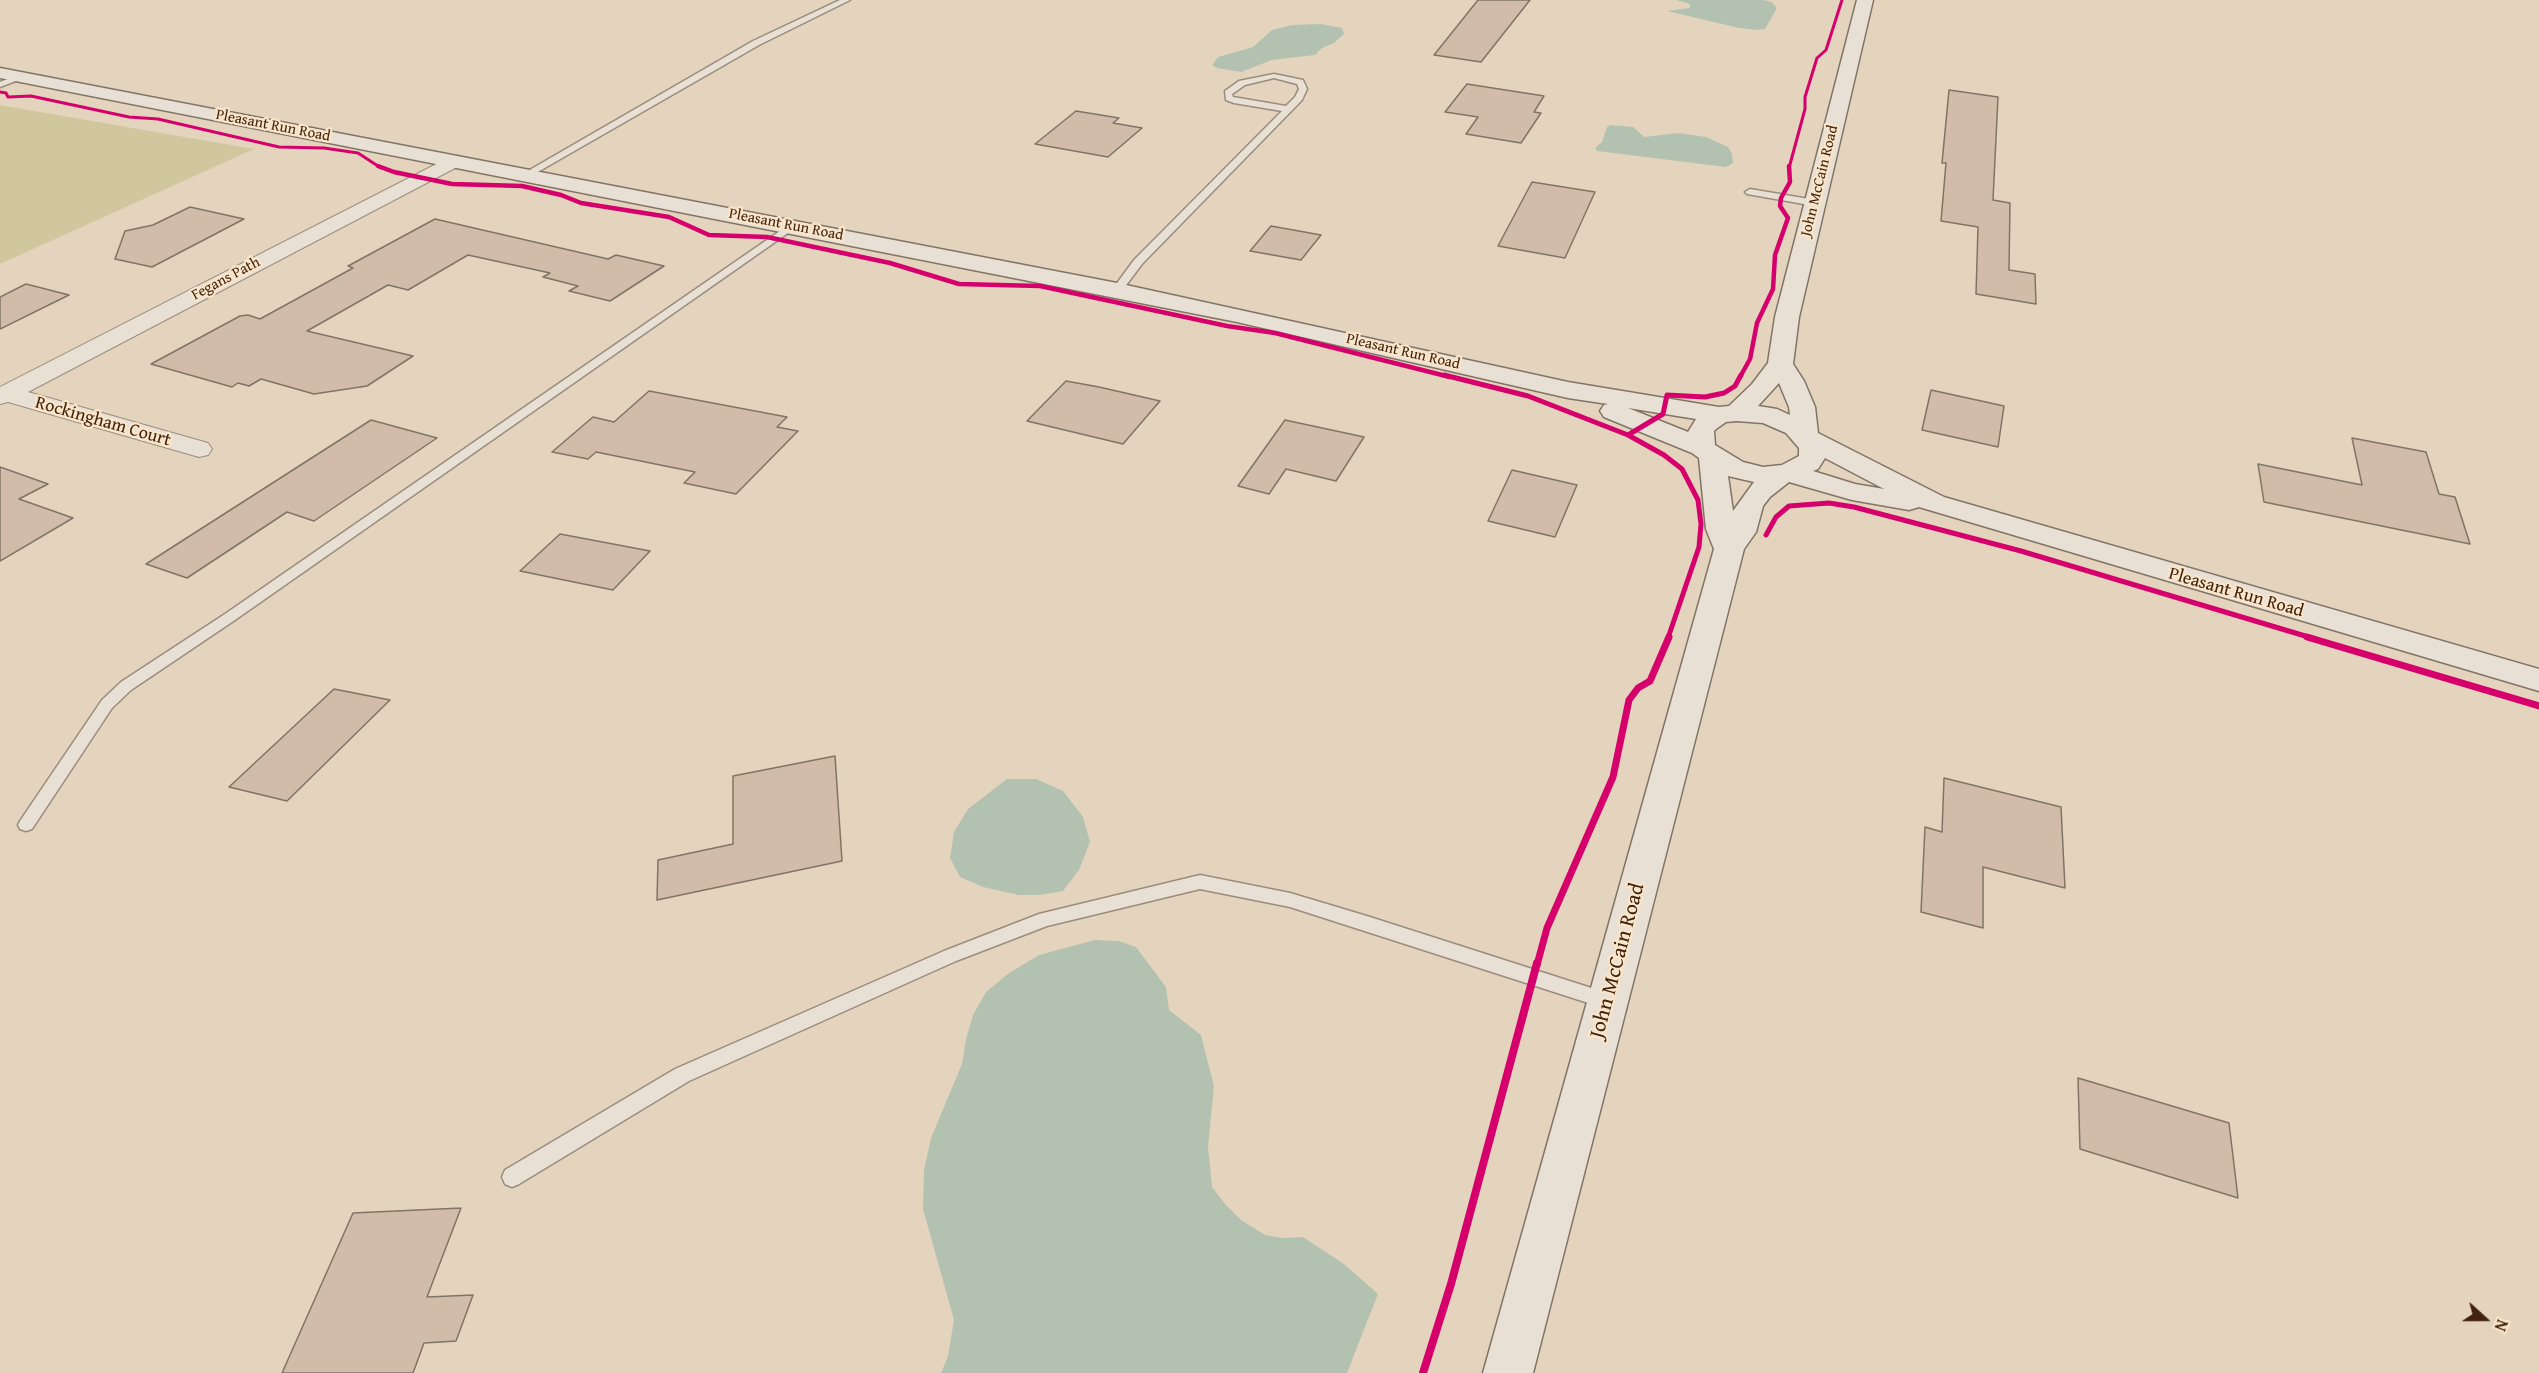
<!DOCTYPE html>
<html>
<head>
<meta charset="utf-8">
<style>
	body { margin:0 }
	#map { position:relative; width:2539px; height:1373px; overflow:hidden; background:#e5d4bd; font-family:"Gentium Book Plus",serif }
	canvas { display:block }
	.north { position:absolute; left:2455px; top:1289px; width:60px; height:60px; -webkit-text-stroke:4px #f9e5c9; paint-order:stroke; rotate:111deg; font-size:16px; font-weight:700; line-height:24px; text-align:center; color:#40220e }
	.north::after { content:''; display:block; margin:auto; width:21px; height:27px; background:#40220e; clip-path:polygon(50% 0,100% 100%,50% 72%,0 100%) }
</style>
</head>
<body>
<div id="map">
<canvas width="2539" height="1373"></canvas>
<div class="north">N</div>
</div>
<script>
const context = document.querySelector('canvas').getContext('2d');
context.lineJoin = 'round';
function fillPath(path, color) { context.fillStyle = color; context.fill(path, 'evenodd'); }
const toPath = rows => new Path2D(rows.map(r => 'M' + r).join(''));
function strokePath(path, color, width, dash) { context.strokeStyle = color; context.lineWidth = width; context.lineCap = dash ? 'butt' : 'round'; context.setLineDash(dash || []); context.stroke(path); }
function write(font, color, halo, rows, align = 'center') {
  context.font = font + ' "Gentium Book Plus",serif'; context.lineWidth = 4.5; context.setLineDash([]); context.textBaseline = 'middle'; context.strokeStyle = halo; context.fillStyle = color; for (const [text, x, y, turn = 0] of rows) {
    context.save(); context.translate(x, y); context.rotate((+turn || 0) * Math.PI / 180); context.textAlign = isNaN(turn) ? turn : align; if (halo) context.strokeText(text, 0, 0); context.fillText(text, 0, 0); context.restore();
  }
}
const green = toPath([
	[0,105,254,149,0,264]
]);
const water = toPath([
	[1676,0,1763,0,1772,2,1777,8,1765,29,1757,30,1739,28,1667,11,1690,8,1690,4],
	[1321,24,1342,28,1344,34,1334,43,1322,48,1315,55,1272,60,1241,72,1217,68,1212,65,1218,57,1253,47,1272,30,1292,25],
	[1611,125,1633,127,1644,137,1678,133,1706,137,1728,147,1732,154,1733,163,1726,167,1597,151,1595,148,1602,142,1607,127],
	[1007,779,1036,779,1063,791,1083,817,1090,842,1079,870,1063,891,1040,895,1019,895,983,887,960,877,950,858,954,832,968,809],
	[1095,940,1119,941,1136,947,1166,987,1169,1010,1201,1035,1214,1086,1208,1147,1212,1187,1225,1204,1241,1220,1265,1235,1282,1238,1303,1237,1344,1264,1378,1294,1347,1373,941,1373,948,1356,954,1320,923,1209,924,1170,931,1138,962,1064,966,1039,973,1015,986,992,1009,973,1039,955]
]);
const building = toPath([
	[1478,0,1530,0,1481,62,1434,55,1478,0],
	[1467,84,1544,96,1534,112,1541,113,1521,143,1466,134,1478,117,1445,112,1467,84],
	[1949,90,1998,97,1993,200,2010,203,2009,270,2035,274,2036,304,1976,294,1978,227,1941,221,1946,163,1942,163,1949,90],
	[1076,111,1119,118,1113,123,1142,128,1108,157,1035,144,1076,111],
	[1532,182,1595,192,1565,258,1498,246,1532,182],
	[190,207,244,219,152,267,115,259,125,231,153,225,190,207],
	[435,219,608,259,616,255,664,266,610,301,569,291,578,286,543,277,550,273,468,255,408,290,388,285,307,331,413,356,367,386,314,394,261,379,249,386,238,383,232,387,151,364,240,316,248,315,260,319,353,268,348,266,435,219],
	[1271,226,1321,235,1301,260,1250,251,1271,226],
	[26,284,69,295,0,329,0,297,26,284],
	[1066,381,1099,387,1160,401,1123,444,1027,421,1066,381],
	[1931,390,2004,406,1998,447,1922,430,1931,390],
	[649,391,787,417,777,427,798,431,736,494,684,483,695,472,596,452,588,459,552,452,593,417,614,422,649,391],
	[371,420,437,438,314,521,287,512,187,578,146,564,371,420],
	[1285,420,1364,437,1336,481,1286,469,1269,494,1238,486,1285,420],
	[2352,438,2426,452,2439,494,2455,497,2470,544,2264,502,2258,464,2362,485,2352,438],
	[0,467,48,484,19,499,73,518,0,561,0,467],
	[1512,470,1577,485,1555,537,1488,521,1512,470],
	[560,534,650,551,613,590,520,571,560,534],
	[334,689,390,700,287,801,229,787,334,689],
	[835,756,842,861,657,900,658,860,733,844,733,776,835,756],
	[1944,778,2061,807,2065,888,1983,867,1983,928,1921,912,1925,827,1942,832,1944,778],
	[2078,1078,2229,1123,2238,1198,2080,1149,2078,1078],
	[461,1208,427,1297,473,1295,456,1341,424,1343,413,1373,282,1373,353,1213,461,1208]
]);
const lane = toPath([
	[840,0,850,0,759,45,529,177,521,175,753,41,840,0],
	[1274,74,1303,80,1307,89,1302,100,1142,264,1121,292,1113,292,1112,290,1134,260,1282,111,1234,103,1226,100,1225,91,1239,81,1274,74],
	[1274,78,1297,84,1299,89,1295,97,1286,106,1233,97,1232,94,1245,85,1274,78],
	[18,75,22,77,21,79,0,87,0,82,18,75],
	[1750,189,1815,200,1820,203,1815,206,1747,194,1745,192,1750,189],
	[790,224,798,226,235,620,131,690,112,708,32,829,26,831,20,829,18,825,20,821,102,700,121,682,225,614,790,224],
	[1200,875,1290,893,1370,917,1607,993,1614,995,1616,1001,1614,1007,1607,1009,1290,907,1200,889,1047,926,956,961,689,1081,519,1184,512,1187,505,1184,502,1177,505,1170,675,1069,944,951,1039,914,1200,875]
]);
const street = toPath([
	[452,156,459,158,462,162,459,166,28,392,208,443,212,449,208,455,199,457,8,402,0,404,0,387,452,156]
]);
const secondary = toPath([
	[1857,0,1873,0,1799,317,1793,364,1804,381,1815,407,1818,433,1944,497,2539,669,2539,691,1919,507,1909,510,1852,500,1789,482,1770,497,1763,506,1756,532,1744,549,1533,1373,1483,1373,1714,549,1706,529,1699,458,1692,453,1604,417,1600,411,1604,405,1608,404,1568,398,1237,322,0,78,0,68,1117,283,1568,382,1719,407,1729,406,1752,384,1768,363,1775,317,1857,0],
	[1779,383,1789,407,1790,415,1777,409,1758,406,1779,383],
	[1628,408,1696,419,1688,432,1628,408],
	[1737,421,1763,423,1786,433,1799,448,1799,456,1782,465,1763,467,1743,462,1715,445,1714,431,1716,429,1726,422,1737,421],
	[1825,458,1884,489,1855,484,1813,471,1818,469,1825,458],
	[1728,476,1754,482,1733,511,1728,476]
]);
const cyclewayFar4 = toPath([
	[0,92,6,93,8,97,31,96,129,117,158,119,279,147,324,148,358,153,381,168],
	[1789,168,1805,109,1805,97,1817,58,1826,50,1842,0]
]);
const cyclewayFar3 = toPath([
	[378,166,394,172,452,184,522,186,561,195,581,203,669,217,709,235,767,237,890,263,959,284,1040,286,1227,326,1275,333,1450,377],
	[1740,377,1750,359,1757,323,1773,289,1775,255,1788,218,1780,206,1781,198,1790,182,1789,166]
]);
const cyclewayFar2 = toPath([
	[1444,375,1528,396,1628,435,1664,455,1682,469,1698,500,1701,524,1699,547,1668,638],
	[1628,435,1663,414,1667,395,1705,397,1724,393,1735,386,1741,375],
	[1766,535,1776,517,1789,506,1829,503,1854,507,2021,551,2312,638]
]);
const cyclewayFar1 = toPath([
	[2307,637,2539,706],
	[1537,965,1547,928,1613,777,1629,700,1638,688,1650,681,1669,637]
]);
const cycleway = toPath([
	[1423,1373,1451,1284,1537,963]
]);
const farStreetnames = [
	["Pleasant Run Road",273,126,11],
	["John McCain Road",1820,181,-76],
	["Pleasant Run Road",786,225,11],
	["Fegans Path",226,279,-28],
	["Pleasant Run Road",1403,352,13]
];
const streetNames = [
	["Rockingham Court",103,422,16],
	["Pleasant Run Road",2236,593,16]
];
const nearStreetnames = [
	["John McCain Road",1618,961,-75]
];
fillPath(green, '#d1c79f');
fillPath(water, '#b3c2b0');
fillPath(building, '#d0bca9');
strokePath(building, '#817466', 1.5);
strokePath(lane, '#9a8c7d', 3);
strokePath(street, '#9a8c7d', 2);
strokePath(secondary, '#817466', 3);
fillPath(lane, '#e8e0d5');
fillPath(street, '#e8e0d5');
fillPath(secondary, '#e8e0d5');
strokePath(cyclewayFar4, '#d6006c', 3);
strokePath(cyclewayFar3, '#d6006c', 4.5);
strokePath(cyclewayFar2, '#d6006c', 5);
strokePath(cyclewayFar1, '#d6006c', 7);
strokePath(cycleway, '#d6006c', 8);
write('15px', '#40220e', '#f9e5c9', farStreetnames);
write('18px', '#40220e', '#f9e5c9', streetNames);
write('21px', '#40220e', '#f9e5c9', nearStreetnames);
</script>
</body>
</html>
